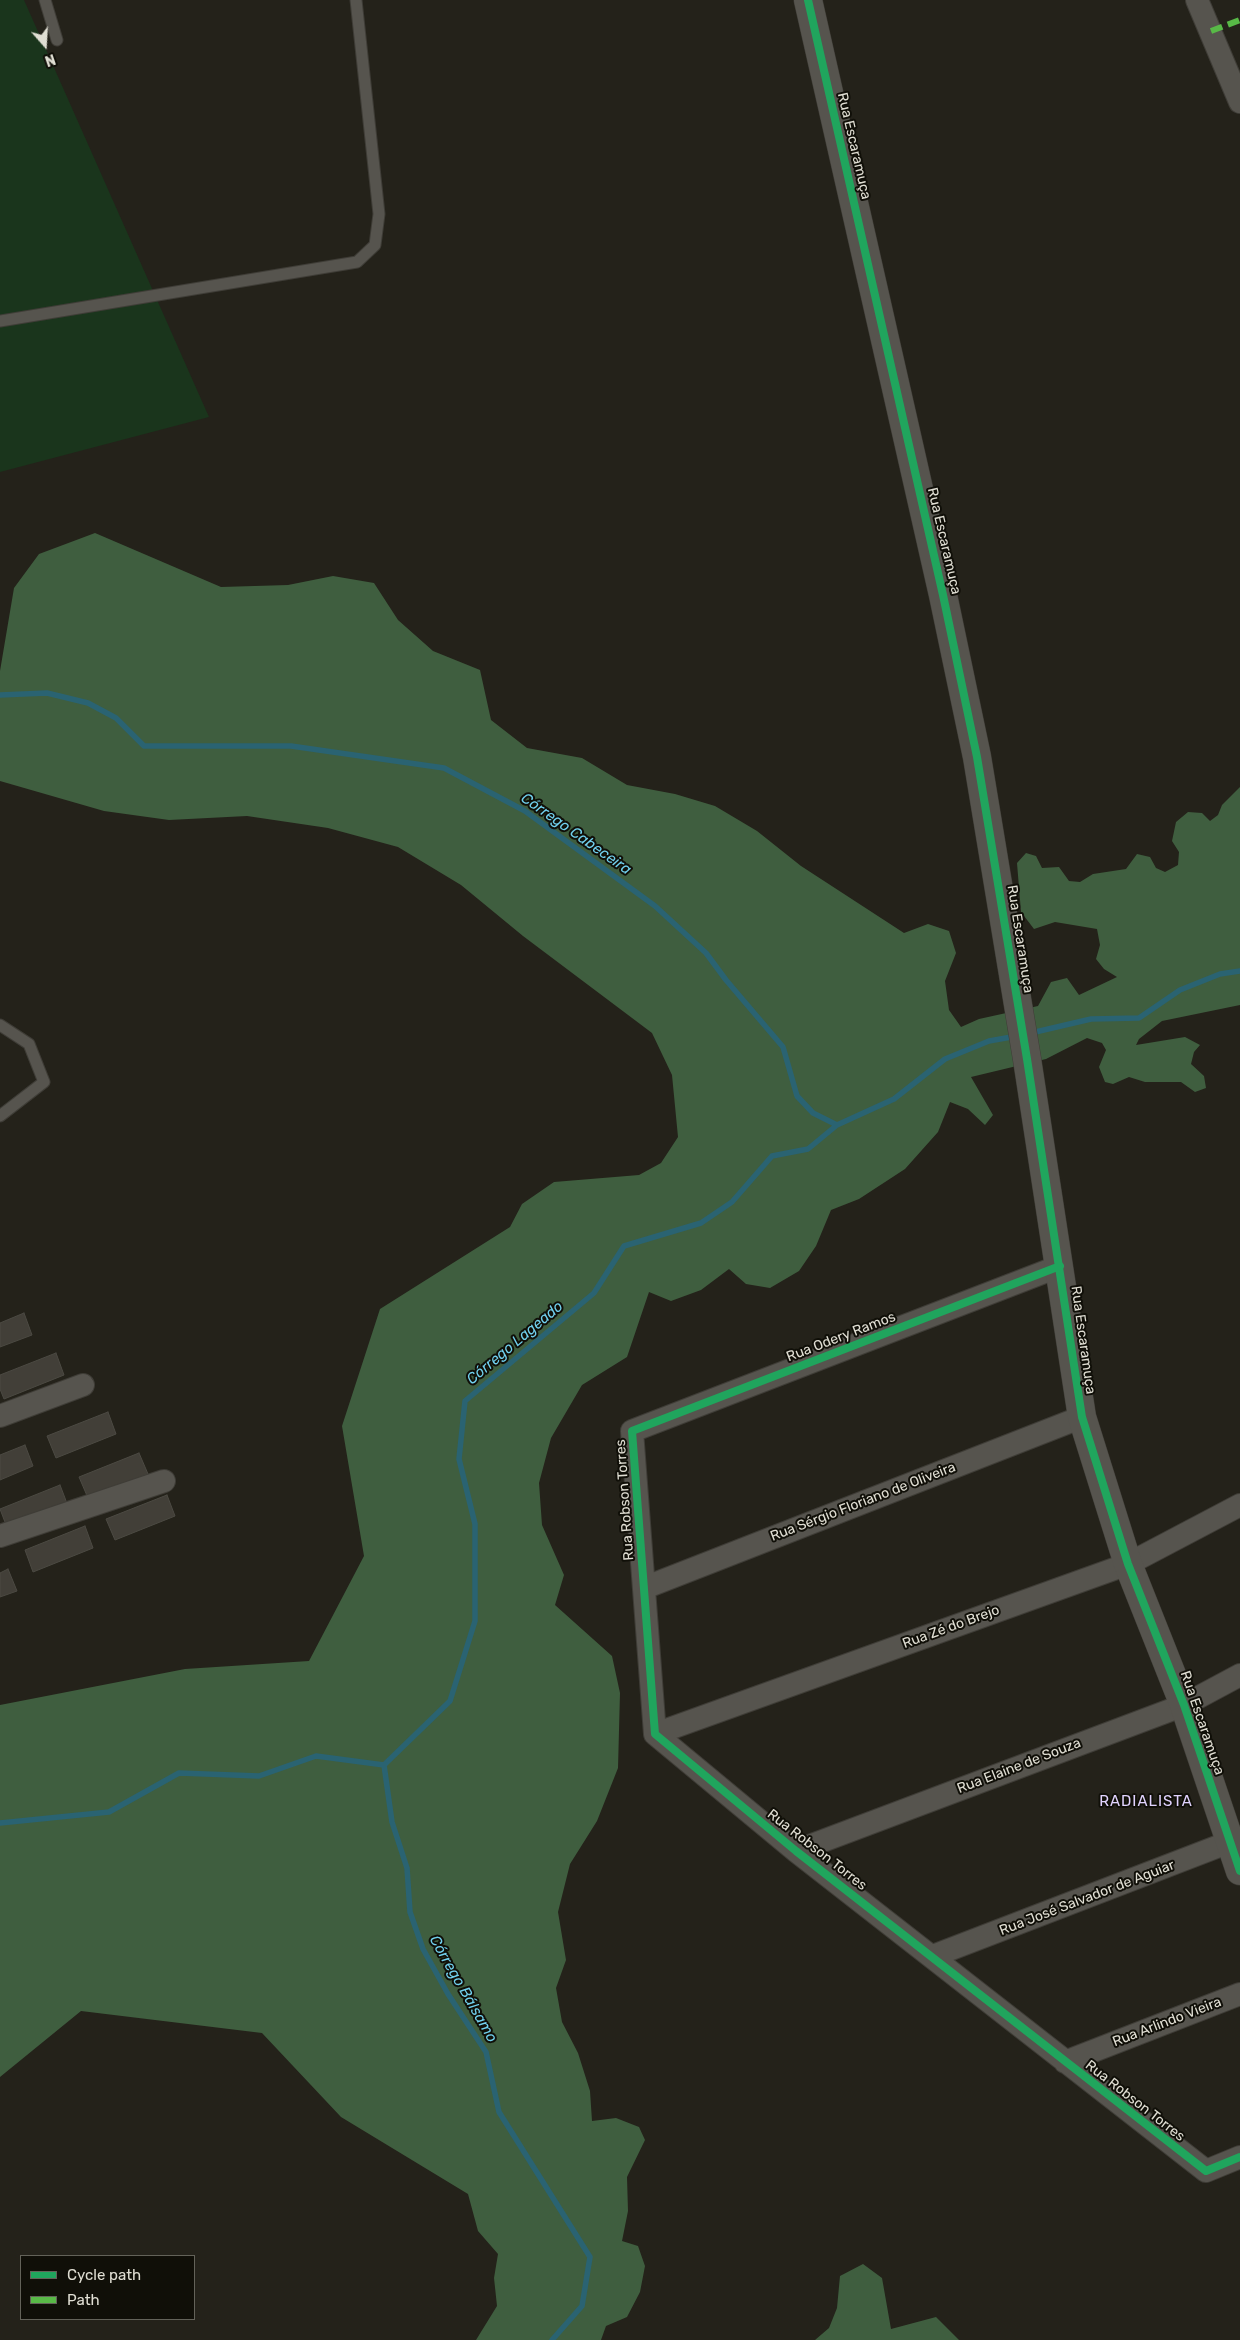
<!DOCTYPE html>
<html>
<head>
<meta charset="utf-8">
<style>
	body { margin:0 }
	#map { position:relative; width:1240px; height:2340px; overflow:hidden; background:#24221a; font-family:Rubik,sans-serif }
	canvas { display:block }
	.legend { position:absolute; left:20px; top:2255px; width:175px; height:65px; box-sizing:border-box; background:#100f08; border:1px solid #636259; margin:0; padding:6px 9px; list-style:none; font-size:15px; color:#e0ded3 }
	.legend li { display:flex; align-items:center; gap:10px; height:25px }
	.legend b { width:25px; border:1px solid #636259 }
	.north { position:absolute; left:20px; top:20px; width:50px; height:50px; -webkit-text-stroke:4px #100f08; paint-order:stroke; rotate:161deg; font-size:14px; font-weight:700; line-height:20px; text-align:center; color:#e0ded3 }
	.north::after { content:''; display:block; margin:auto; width:18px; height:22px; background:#e0ded3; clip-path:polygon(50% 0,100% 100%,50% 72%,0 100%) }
</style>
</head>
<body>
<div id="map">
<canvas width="1240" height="2340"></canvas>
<ul class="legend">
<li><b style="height:6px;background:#20a55d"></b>Cycle path</li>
<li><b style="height:6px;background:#58b947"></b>Path</li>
</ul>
<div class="north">N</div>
</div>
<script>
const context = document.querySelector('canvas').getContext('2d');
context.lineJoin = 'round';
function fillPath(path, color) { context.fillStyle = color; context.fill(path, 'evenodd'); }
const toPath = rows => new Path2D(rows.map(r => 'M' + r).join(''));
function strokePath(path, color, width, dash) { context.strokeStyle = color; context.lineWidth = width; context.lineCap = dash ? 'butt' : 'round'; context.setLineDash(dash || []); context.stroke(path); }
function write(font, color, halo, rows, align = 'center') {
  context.font = font + ' Rubik,sans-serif'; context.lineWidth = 4; context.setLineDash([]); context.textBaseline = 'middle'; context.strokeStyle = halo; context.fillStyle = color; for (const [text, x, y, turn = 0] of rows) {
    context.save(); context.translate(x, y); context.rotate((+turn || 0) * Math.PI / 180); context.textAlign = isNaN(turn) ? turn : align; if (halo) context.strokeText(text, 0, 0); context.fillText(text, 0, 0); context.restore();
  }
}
const green = toPath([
	[0,0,24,0,209,417,0,472]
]);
const forest = toPath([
	[95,533,221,587,288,585,333,576,374,583,398,620,433,651,480,670,491,720,527,748,582,758,627,785,675,794,715,806,757,831,801,866,904,933,928,924,949,931,956,953,945,981,949,1010,961,1027,979,1019,1038,1006,1051,982,1067,978,1079,995,1117,977,1104,969,1096,959,1100,945,1097,929,1055,922,1034,929,1021,912,1017,863,1026,853,1036,856,1042,868,1059,867,1069,881,1080,882,1093,874,1126,869,1137,854,1150,857,1156,868,1165,872,1178,865,1179,852,1172,841,1176,822,1188,812,1202,813,1210,821,1218,815,1222,805,1240,787,1240,1005,1162,1021,1139,1039,1136,1045,1185,1037,1200,1045,1194,1052,1191,1064,1204,1076,1206,1088,1195,1092,1181,1082,1145,1082,1129,1077,1113,1084,1105,1082,1099,1067,1106,1050,1102,1043,1087,1038,1046,1059,971,1077,993,1115,985,1125,968,1109,950,1102,938,1132,905,1169,859,1199,831,1210,816,1246,799,1271,770,1288,746,1284,729,1269,701,1290,671,1301,649,1292,627,1357,582,1385,551,1438,539,1483,542,1525,564,1575,555,1605,612,1656,620,1693,618,1768,597,1821,570,1864,558,1912,566,1960,556,1988,562,2022,578,2053,590,2091,592,2121,616,2118,639,2127,645,2140,627,2177,628,2211,622,2241,638,2246,645,2266,640,2292,627,2317,606,2326,601,2340,476,2340,497,2306,494,2278,498,2254,478,2231,468,2194,341,2117,262,2033,81,2011,0,2077,0,1705,185,1669,309,1661,364,1556,342,1426,380,1309,510,1227,522,1204,554,1182,639,1175,661,1163,678,1137,672,1075,652,1033,523,936,461,885,398,847,328,828,247,816,169,820,104,811,0,781,0,671,14,588,39,554],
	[863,2264,882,2278,891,2329,936,2317,959,2340,815,2340,829,2328,837,2308,840,2276]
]);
const stream = toPath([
	[0,695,47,693,88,703,116,718,144,746,291,746,444,768,525,811,655,906,706,953,726,980,783,1047,797,1096,813,1113,837,1125],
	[1031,1033,1091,1019,1139,1018,1180,990,1220,974,1240,971],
	[384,1765,450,1701,475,1621,475,1524,459,1459,465,1401,594,1293,624,1246,701,1223,732,1202,772,1156,808,1149,837,1125,894,1099,945,1059,989,1041,1017,1036],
	[384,1765,392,1822,407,1868,410,1912,423,1949,448,1994,486,2052,499,2112,590,2257,582,2306,552,2340],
	[0,1823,109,1812,179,1773,259,1776,316,1756,384,1765]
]);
const building = toPath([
	[24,1313,32,1335,0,1347,0,1323,24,1313],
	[56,1353,64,1375,4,1399,0,1389,0,1375,56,1353],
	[108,1412,116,1434,56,1458,47,1436,108,1412],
	[25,1445,33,1466,0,1480,0,1455,25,1445],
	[139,1453,148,1474,88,1498,79,1477,139,1453],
	[60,1485,68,1506,8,1530,0,1509,60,1485],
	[167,1495,175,1516,115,1540,106,1519,167,1495],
	[85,1526,93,1548,33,1572,25,1550,85,1526],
	[8,1569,17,1591,0,1597,0,1573,8,1569]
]);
const lane = toPath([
	[45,0,57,40],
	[0,321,357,262,375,245,379,214,356,0],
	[0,1025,29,1044,44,1082,0,1116]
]);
const street = toPath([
	[1197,0,1240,102],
	[1060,1266,632,1431,655,1734,796,1851,1206,2171,1240,2157],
	[0,1416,83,1385],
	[0,1536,164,1481],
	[644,1588,1082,1417],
	[655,1734,1128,1564,1240,1505],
	[796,1851,1184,1705,1240,1675],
	[933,1956,1240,1838],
	[1065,2062,1240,1994]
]);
const secondary = toPath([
	[808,0,943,595,977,757,1027,1059,1082,1417,1128,1564,1184,1705,1240,1871]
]);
const quiet = toPath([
	[1211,31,1240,20]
]);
const cycleway = toPath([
	[808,0,943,595,977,757,1027,1059,1082,1417,1128,1564,1184,1705,1240,1871],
	[1060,1266,632,1431,655,1734,796,1851,1206,2171,1240,2157]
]);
const streetNames = [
	["Rua Escaramuça",854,146,77],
	["Rua Escaramuça",944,541,77],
	["Rua Escaramuça",1020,939,81],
	["Rua Odery Ramos",841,1337,-21],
	["Rua Escaramuça",1083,1340,82],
	["Rua Robson Torres",625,1500,-94],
	["Rua Sérgio Floriano de Oliveira",863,1502,-21],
	["Rua Zé do Brejo",951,1627,-20],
	["Rua Escaramuça",1202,1723,71],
	["Rua Elaine de Souza",1019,1766,-21],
	["Rua Robson Torres",817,1850,38],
	["Rua José Salvador de Aguiar",1087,1898,-21],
	["Rua Arlindo Vieira",1167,2022,-21],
	["Rua Robson Torres",1135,2101,38]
];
const waterNames = [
	["Córrego Cabeceira",576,834,35],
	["Córrego Lageado",515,1343,-40],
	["Córrego Bálsamo",463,1989,60]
];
const neighbourhoodNames = [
	["RADIALISTA",1146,1802]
];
fillPath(green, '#1a351c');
fillPath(forest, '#3f5e3f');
strokePath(stream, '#2a6372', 5.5);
fillPath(building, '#423f38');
strokePath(building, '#4c4a43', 1);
strokePath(lane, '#3f3d37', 13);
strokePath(street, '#3f3d37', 24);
strokePath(secondary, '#3f3d37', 29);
strokePath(lane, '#56544e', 11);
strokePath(street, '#56544e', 22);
strokePath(secondary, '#56544e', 28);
strokePath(quiet, '#58b947', 6, [12, 6]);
strokePath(cycleway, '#20a55d', 8);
write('14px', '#e0ded3', '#100f08', streetNames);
write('italic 15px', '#71d0ed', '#100f08', waterNames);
context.letterSpacing = '1px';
write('15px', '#e1d3fe', '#100f08', neighbourhoodNames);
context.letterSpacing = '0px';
</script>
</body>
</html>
